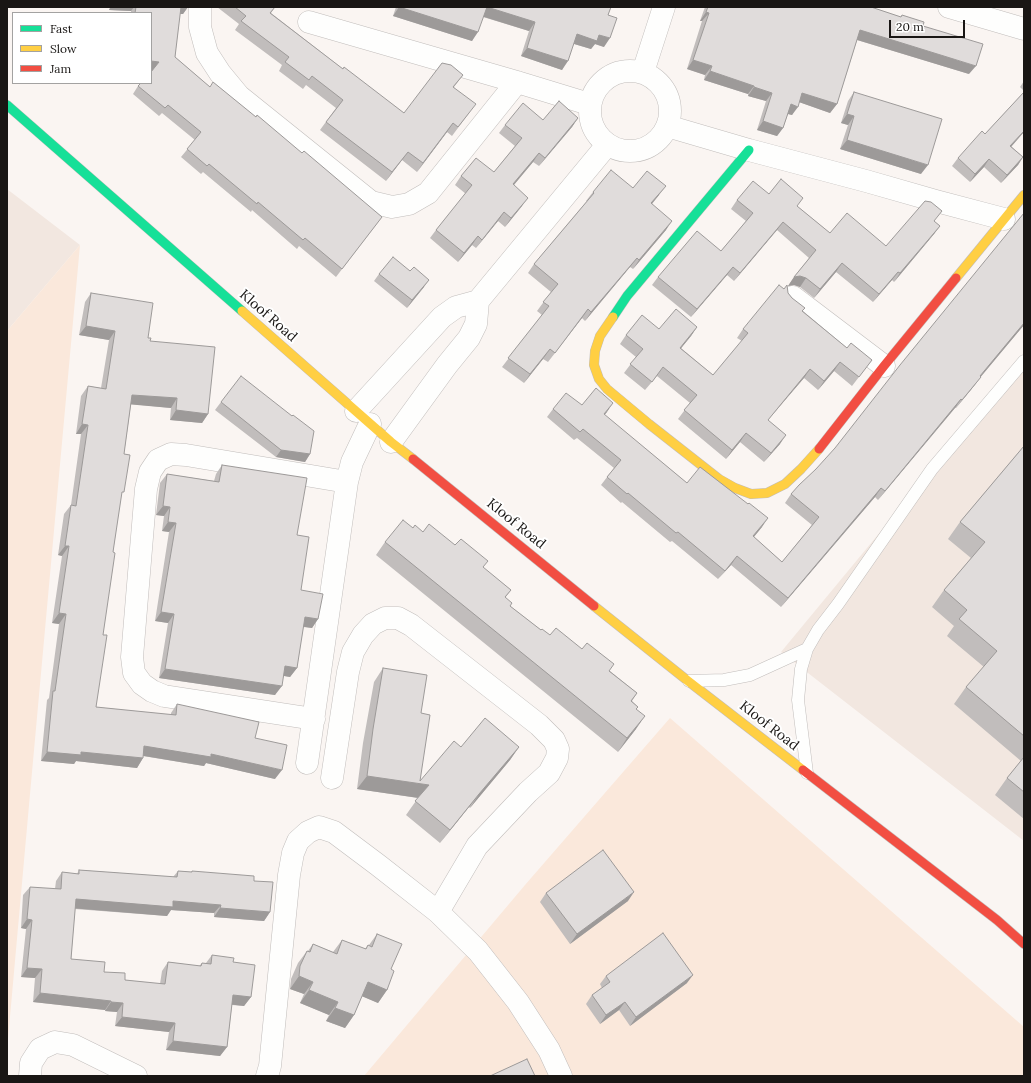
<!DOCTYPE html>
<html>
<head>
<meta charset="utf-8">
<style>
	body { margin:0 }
	#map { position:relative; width:1031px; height:1083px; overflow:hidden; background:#faf5f2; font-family:Lora,serif }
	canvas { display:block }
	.frame { position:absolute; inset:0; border:8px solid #191614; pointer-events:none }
	.legend { position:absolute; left:12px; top:12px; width:140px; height:72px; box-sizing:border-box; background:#fff; border:1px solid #a3a2a1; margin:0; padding:5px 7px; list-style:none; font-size:12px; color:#191614 }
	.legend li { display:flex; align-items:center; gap:8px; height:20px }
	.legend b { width:20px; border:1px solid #a3a2a1 }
	.scale { position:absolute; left:889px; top:20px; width:76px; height:18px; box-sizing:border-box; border:2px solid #191614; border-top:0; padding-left:5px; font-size:12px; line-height:14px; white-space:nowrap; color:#191614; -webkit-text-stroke:3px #fff; paint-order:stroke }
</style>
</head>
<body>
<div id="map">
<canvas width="1031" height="1083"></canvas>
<div class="frame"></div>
<ul class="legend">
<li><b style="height:5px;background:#16e098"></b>Fast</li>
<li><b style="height:5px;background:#ffcf43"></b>Slow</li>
<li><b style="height:5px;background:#f24e42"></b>Jam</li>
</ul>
<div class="scale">20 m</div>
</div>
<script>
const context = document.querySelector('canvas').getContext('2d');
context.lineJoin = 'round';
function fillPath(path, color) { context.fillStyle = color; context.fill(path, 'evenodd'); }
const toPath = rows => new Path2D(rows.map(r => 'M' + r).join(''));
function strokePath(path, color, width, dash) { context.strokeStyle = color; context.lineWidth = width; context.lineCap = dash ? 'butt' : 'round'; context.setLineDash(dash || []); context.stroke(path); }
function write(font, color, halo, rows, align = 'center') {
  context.font = font + ' Lora,serif'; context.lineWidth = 4; context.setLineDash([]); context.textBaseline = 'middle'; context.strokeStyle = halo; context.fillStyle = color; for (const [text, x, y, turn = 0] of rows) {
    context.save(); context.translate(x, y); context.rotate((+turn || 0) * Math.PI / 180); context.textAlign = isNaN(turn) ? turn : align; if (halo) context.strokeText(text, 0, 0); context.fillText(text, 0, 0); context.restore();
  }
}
const built = toPath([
	[7,189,80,245,7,331],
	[1024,358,1024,841,781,652]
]);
const green = toPath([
	[80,245,30,794,7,1050,7,331],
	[670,718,1024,1027,1024,1076,364,1076,525,885]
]);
const lane = toPath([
	[689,681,724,680,750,675,807,649],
	[807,773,798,700,801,669,807,649,818,630,838,604,932,469,1024,361]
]);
const street = toPath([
	[200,7,200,27,207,53,220,73,239,96,371,202,392,207,409,204,428,193,517,82],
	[949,7,1024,29],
	[309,22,517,82,589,104],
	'590 111a40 40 0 1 1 80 0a40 40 0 1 1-80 0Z',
	[643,72,664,7],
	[667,126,749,150,866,181,936,201,1004,219],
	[793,297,884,366],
	[356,411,442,317,456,307,478,301,607,145],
	[391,442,447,365,469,338,476,324,478,301],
	[314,719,164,696,152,691,142,684,134,673,132,657,146,489,150,472,158,460,171,454,186,455,347,482],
	[307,763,347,482,352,462,370,424],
	[332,778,348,672,353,652,363,635,373,624,385,618,398,618,411,625,539,725,554,740,558,749,557,758,549,773,528,792,477,846,438,912],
	[30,1076,31,1063,40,1049,55,1042,73,1045,136,1076],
	[267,1076,270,1066,289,875,293,853,298,841,308,832,319,827,334,832,378,865,438,912,478,951,518,1002,549,1050,561,1076]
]);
const fast = toPath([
	[7,105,242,311],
	[613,317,627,296,749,150]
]);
const slow = toPath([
	[956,278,1024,195],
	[242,311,391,442,413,459],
	[613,317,600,336,595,351,594,365,599,379,607,389,649,424,719,479,735,488,751,494,767,493,785,484,801,469,819,449],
	[594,606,688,681,803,770]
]);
const jam = toPath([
	[819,449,884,366,956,278],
	[413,459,594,606],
	[803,770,997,920,1024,944]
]);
const wall = toPath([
	[110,7,188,7,183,14,180,14,175,57,210,87,256,117,382,217,336,277,299,246,297,249,252,210,251,212,203,172,201,174,181,157,195,140,162,113,159,116,133,94,138,86,152,71,151,13,131,13,131,11,109,10],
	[217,7,275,7,271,13,343,69,404,113,463,75,454,87,469,113,452,136,447,132,417,172,402,160,386,181,320,130,336,108,306,85,303,89,279,71,282,65,235,30,239,24],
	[396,7,611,7,608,15,604,47,595,44,591,49,574,44,562,70,521,56,529,31,483,17,472,41,393,16],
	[705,7,871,7,901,17,902,15,923,26,969,74,857,40,837,104,830,113,799,102,792,115,788,114,783,128,777,136,757,130,766,101,748,96,748,94,704,80,705,75,687,69,702,21,700,21],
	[1024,81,1024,91,1020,87],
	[854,92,921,174,840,149,848,125,841,123,848,101],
	[1024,92,1024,132,1011,146,1023,157,1018,165,1001,183,984,167,970,182,952,166,958,158,985,134],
	[578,118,572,127,539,166,533,162,514,185,522,206,505,227,498,221,476,248,472,245,458,262,430,238,436,230,466,194,455,185,461,176,494,172,515,146,499,133,505,125,543,120],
	[633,188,659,195,652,204,666,230,633,269,630,267,585,321,582,318,548,362,543,359,524,383,502,367,542,315,537,311,551,292,528,273,534,264,587,201,586,201,593,192],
	[769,194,797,206,830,233,886,246,934,221,940,226,934,234,894,282,892,280,873,302,836,272,814,298,800,287,794,285,788,286,794,277,809,258,777,230,734,281,727,275,691,317,652,285,658,277,721,251,746,221,731,209,737,200],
	[379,274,424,287,407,308,374,281],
	[91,293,148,338,208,414,202,423,170,420,171,408,131,404,124,454,121,496,113,552,103,635,96,707,171,715,171,713,177,704,255,738,275,779,206,763,204,766,143,756,143,758,137,768,76,761,74,764,41,761,47,700,49,698,59,624,52,623,62,556,58,555,64,514,71,505,81,434,76,434,81,396,88,386,101,388,109,340,79,335,85,302],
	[788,293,803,311,847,348,872,360,852,386,834,371,818,390,804,378,768,420,780,444,764,462,740,442,726,459,678,419,690,403,657,376,645,390,624,373,636,357,620,344,626,335,659,329,697,327,691,336,681,348,713,375,742,341,737,338,743,329],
	[1024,325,980,377,974,386,956,408,955,408,878,500,875,497,781,607,731,565,718,579,672,541,670,542,622,502,621,503,601,485,614,468,577,438,574,440,547,417,553,409,582,405,607,412,604,415,687,483,762,527,754,537,782,562,812,525,785,503,791,494],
	[221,402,310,454,305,462,276,457,215,410],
	[1024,446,1024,819,995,795,1007,778,1021,761,954,704,966,687,984,667,947,636,954,626,932,607,944,590,971,558,948,539,960,522],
	[222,465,297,535,301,590,318,619,312,628,303,627,297,668,290,677,284,676,275,695,159,678,168,623,155,621,169,532,162,531,164,516,156,515,160,483,167,474,214,481,216,474],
	[413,528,423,532,483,568,511,590,505,598,510,606,541,630,610,671,637,693,632,701,638,707,636,709,636,729,618,752,376,555,385,542],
	[383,668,421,713,420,781,461,747,519,747,510,760,470,808,469,807,440,843,406,815,418,798,357,789,363,743,374,682],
	[79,870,173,877,178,871,191,872,192,871,254,881,270,912,264,921,214,917,214,913,171,910,167,916,75,909,71,959,125,980,160,984,162,971,168,962,199,966,202,963,206,963,212,955,233,962,251,997,244,1006,232,1005,227,1047,220,1056,166,1050,169,1032,115,1026,117,1012,105,1011,105,1010,33,1002,35,978,21,977,26,929,21,928,23,895,30,887,55,889,56,881,62,872,77,874],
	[546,893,628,901,570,944,540,902],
	[377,934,391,969,387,990,378,1003,362,996,354,1015,345,1028,326,1021,329,1015,300,1003,304,994,290,989,291,979,298,963,307,951,308,951,313,944,333,952,342,940,365,949,368,945,369,945],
	[606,976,687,983,630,1026,619,1010,600,1024,586,1004,592,995,602,988,600,984]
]);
const shadedWall = toPath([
	[111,7,134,7,131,11,109,10],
	[180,7,188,7,183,14,176,14],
	[399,7,478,32,472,41,393,16],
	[487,7,535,22,529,31,481,16],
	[706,12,709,13,702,21,700,21],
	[860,30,976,66,969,74,854,39],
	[577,34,599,35,610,38,604,47,595,44,591,49,571,43],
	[527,48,568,61,562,70,521,56],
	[693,60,712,66,705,75,687,69],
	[151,61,159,62,153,71,151,70],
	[710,71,754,86,748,94,704,80],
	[754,87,772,93,766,101,748,96],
	[802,93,837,104,830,113,796,101],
	[791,104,798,107,792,115,784,113],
	[847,114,854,116,848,125,841,123],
	[578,118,572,127,539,166,545,158],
	[763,121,783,128,777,136,757,130],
	[453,123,447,132,417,172,423,163],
	[1024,131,1024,132,1005,154,1010,146],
	[847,140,928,165,921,174,840,149],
	[408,152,402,160,386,181,392,172],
	[539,153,533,162,507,193,513,184],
	[1023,157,1018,165,1001,183,1007,175],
	[989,159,984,167,970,182,975,174],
	[666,186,659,195,645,212,651,203],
	[528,198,522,206,505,227,511,218],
	[504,212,498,221,476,248,482,240],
	[672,221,666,230,633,269,639,260],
	[783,222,777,230,734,281,740,273],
	[940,226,934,234,894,282,900,273],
	[478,236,472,245,458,262,464,253],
	[637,258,630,267,585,321,591,312],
	[842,263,836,272,814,298,820,289],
	[733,267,727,275,691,317,697,309],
	[898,272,892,280,873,302,879,294],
	[800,276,806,278,800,287,794,285,788,286,794,277],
	[429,280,424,287,407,308,412,300],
	[588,309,582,318,548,362,555,353],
	[1024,323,1024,325,974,385,980,376],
	[86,326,115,331,109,340,79,335],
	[697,327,691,336,674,357,680,348],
	[550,349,543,359,524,383,530,374],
	[840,362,834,371,818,390,824,381],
	[810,369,804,378,761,428,768,420],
	[981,377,974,386,956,408,962,400],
	[132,395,177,398,171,408,126,404],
	[961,399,955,408,878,500,885,491],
	[613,403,607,412,598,423,604,414],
	[176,410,208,414,202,423,170,420],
	[82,424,88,425,81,434,76,434],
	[746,433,740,442,726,459,732,450],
	[786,435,780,444,764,462,771,453],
	[281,450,310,454,305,462,276,457],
	[881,488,875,497,781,607,788,598],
	[163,506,170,507,164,516,156,515],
	[768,518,762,527,747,545,753,536],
	[168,522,176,523,169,532,162,531],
	[65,546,69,546,62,556,58,555],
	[737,556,731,565,718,579,725,571],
	[161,612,174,614,168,623,155,621],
	[59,613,66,614,59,624,52,623],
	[305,617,318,619,312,628,299,626],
	[285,666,297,668,290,677,279,675],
	[165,669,282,686,275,695,159,678],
	[645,716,636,729,618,752,627,738],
	[144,746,211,754,282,770,275,779,206,763,204,766,138,755],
	[519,747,510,760,470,808,479,794],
	[47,752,81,752,143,758,137,768,76,761,74,764,41,761],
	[367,776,429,785,419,798,357,789],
	[479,794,469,807,440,843,450,830],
	[634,892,628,901,570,944,577,934],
	[76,899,173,901,221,905,214,913,171,910,167,916,70,908],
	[220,908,270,912,264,921,214,917],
	[27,919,32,920,26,929,21,928],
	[27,968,42,969,35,978,21,977],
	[693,975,687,983,630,1026,636,1017],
	[299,976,313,982,304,994,290,989],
	[368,982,387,990,378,1003,359,995],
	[309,990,338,1002,329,1015,300,1003],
	[40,993,111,1001,105,1010,33,1002],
	[233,995,251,997,244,1006,227,1004],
	[111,1002,123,1003,117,1012,105,1011],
	[625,1002,619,1010,600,1024,606,1015],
	[335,1008,354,1015,345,1028,326,1021],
	[122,1017,175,1023,169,1032,115,1026],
	[173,1041,227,1047,220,1056,166,1050]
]);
const building = toPath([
	[136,7,181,7,175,57,210,87,213,82,256,117,257,115,302,153,304,151,382,217,342,269,305,238,303,240,258,202,257,204,209,164,207,166,187,149,201,132,168,105,165,108,138,86,141,83,151,83,151,72,159,62,151,61,151,13,135,13,136,7],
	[235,7,275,7,270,13,343,69,344,67,404,113,442,63,451,65,463,75,453,87,476,104,458,127,453,123,423,163,408,152,392,172,326,122,343,100,312,76,309,80,285,62,289,57,241,21,246,16,235,7],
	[399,7,487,7,478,32,399,7],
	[487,7,611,7,608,15,617,18,610,38,599,35,597,41,577,34,568,61,527,48,535,22,487,7],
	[708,7,871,7,901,17,902,15,924,22,923,26,983,44,976,66,860,30,837,104,802,93,798,107,791,104,783,128,763,121,772,93,754,87,754,86,710,71,712,66,693,60,709,13,706,12,708,7],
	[854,92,942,119,928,165,847,140,854,116,847,114,854,92],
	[1024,92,1024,131,1010,146,1023,157,1007,175,989,159,975,174,958,158,982,131,985,134,1024,92],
	[559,101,578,118,545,158,539,153,513,184,528,198,511,218,504,212,482,240,478,236,464,253,436,230,472,185,461,176,476,158,494,172,522,138,505,125,523,103,543,120,559,101],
	[611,170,633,188,647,171,666,186,651,203,672,221,639,260,637,258,591,312,588,309,555,353,550,349,530,374,508,358,549,306,543,302,558,284,534,264,594,193,593,192,611,170],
	[781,179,803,198,797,206,830,233,847,213,886,246,925,201,931,202,942,211,934,221,940,226,900,273,898,272,879,294,842,263,820,289,806,278,800,276,794,277,816,250,783,222,740,273,733,267,697,309,658,277,697,231,721,251,753,213,737,200,753,181,769,194,781,179],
	[1024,213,1024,323,980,376,981,377,962,400,961,399,885,491,881,488,788,598,737,556,725,571,678,532,676,533,628,493,627,494,607,477,621,460,583,429,580,432,553,409,566,393,582,405,596,388,613,403,604,414,687,483,700,467,748,504,749,503,768,518,753,536,782,562,819,517,791,494,799,485,816,469,835,448,900,365,1024,213],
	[393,257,410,271,414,267,429,280,412,300,379,274,393,257],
	[779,285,784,289,787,285,788,293,792,298,805,308,802,311,847,348,851,343,872,360,859,377,840,362,824,381,810,369,768,420,786,435,771,453,746,433,732,450,684,410,697,395,663,367,652,382,630,364,643,349,626,335,642,315,659,329,676,309,697,327,680,348,713,375,748,333,743,329,779,285],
	[91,293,153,303,148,338,151,338,150,341,215,347,208,414,176,410,177,398,132,395,124,454,130,455,124,492,122,492,113,552,115,553,103,635,107,635,96,707,176,715,177,704,259,722,255,738,287,745,282,770,211,754,211,757,144,746,143,758,81,752,81,755,47,752,53,691,55,691,66,614,59,613,69,546,65,546,71,505,76,506,88,425,82,424,88,386,106,389,115,331,86,326,91,293],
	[241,376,292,416,293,415,314,431,310,454,281,450,221,402,241,376],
	[1024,446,1024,736,966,687,997,651,959,619,967,610,944,590,985,542,960,522,1024,446],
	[222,465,307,478,297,535,309,537,301,590,323,594,318,619,305,617,297,668,285,666,282,686,165,669,174,614,161,612,176,523,168,522,170,507,163,506,167,474,219,482,222,465],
	[403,520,413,528,415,525,423,532,429,524,455,545,461,539,488,561,483,567,511,590,505,597,512,603,510,606,541,630,542,629,550,635,556,628,582,649,587,643,614,664,609,671,637,693,631,701,638,707,636,709,645,716,627,738,385,542,403,520],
	[383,668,427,675,421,713,430,715,420,781,454,741,461,747,485,718,519,747,479,794,450,830,415,801,429,785,367,776,373,729,383,668],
	[1024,757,1024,792,1007,778,1024,757],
	[603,850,634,892,577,934,546,893,603,850],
	[79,870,177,877,178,871,192,872,192,871,254,876,254,881,273,882,270,912,220,908,221,905,173,901,173,907,76,899,71,959,105,962,104,972,125,973,125,980,165,984,168,962,201,966,202,963,211,964,212,955,234,958,233,962,255,965,251,997,233,995,227,1047,173,1041,175,1023,122,1017,123,1003,111,1002,111,1001,40,993,42,969,27,968,32,920,27,919,30,887,61,889,62,872,79,874,79,870],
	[663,933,693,975,636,1017,625,1002,606,1015,592,995,610,982,606,976,663,933],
	[377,934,402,944,391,969,394,971,387,990,368,982,354,1015,335,1008,338,1002,309,990,313,982,299,976,300,966,307,951,310,952,313,944,337,954,342,940,366,949,368,945,372,947,377,934],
	[527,1059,535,1076,490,1076,527,1059]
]);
const streetNames = [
	["Kloof Road",268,316,41],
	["Kloof Road",516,524,39],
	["Kloof Road",769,726,38]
];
fillPath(built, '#f2e7e0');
fillPath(green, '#fae8db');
strokePath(lane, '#c1bdbb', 13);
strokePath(street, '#c1bdbb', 23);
strokePath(fast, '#c1bdbb', 10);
strokePath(slow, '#c1bdbb', 10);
strokePath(jam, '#c1bdbb', 10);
strokePath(lane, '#fefefd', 12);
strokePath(street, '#fefefd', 22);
strokePath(fast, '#16e098', 9);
strokePath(slow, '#ffcf43', 9);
strokePath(jam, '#f24e42', 9);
fillPath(wall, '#c1bdbc');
fillPath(shadedWall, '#9d9a99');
fillPath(building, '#e0dcdb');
strokePath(building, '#9d9a99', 1);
write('14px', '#191614', '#fff', streetNames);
</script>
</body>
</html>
